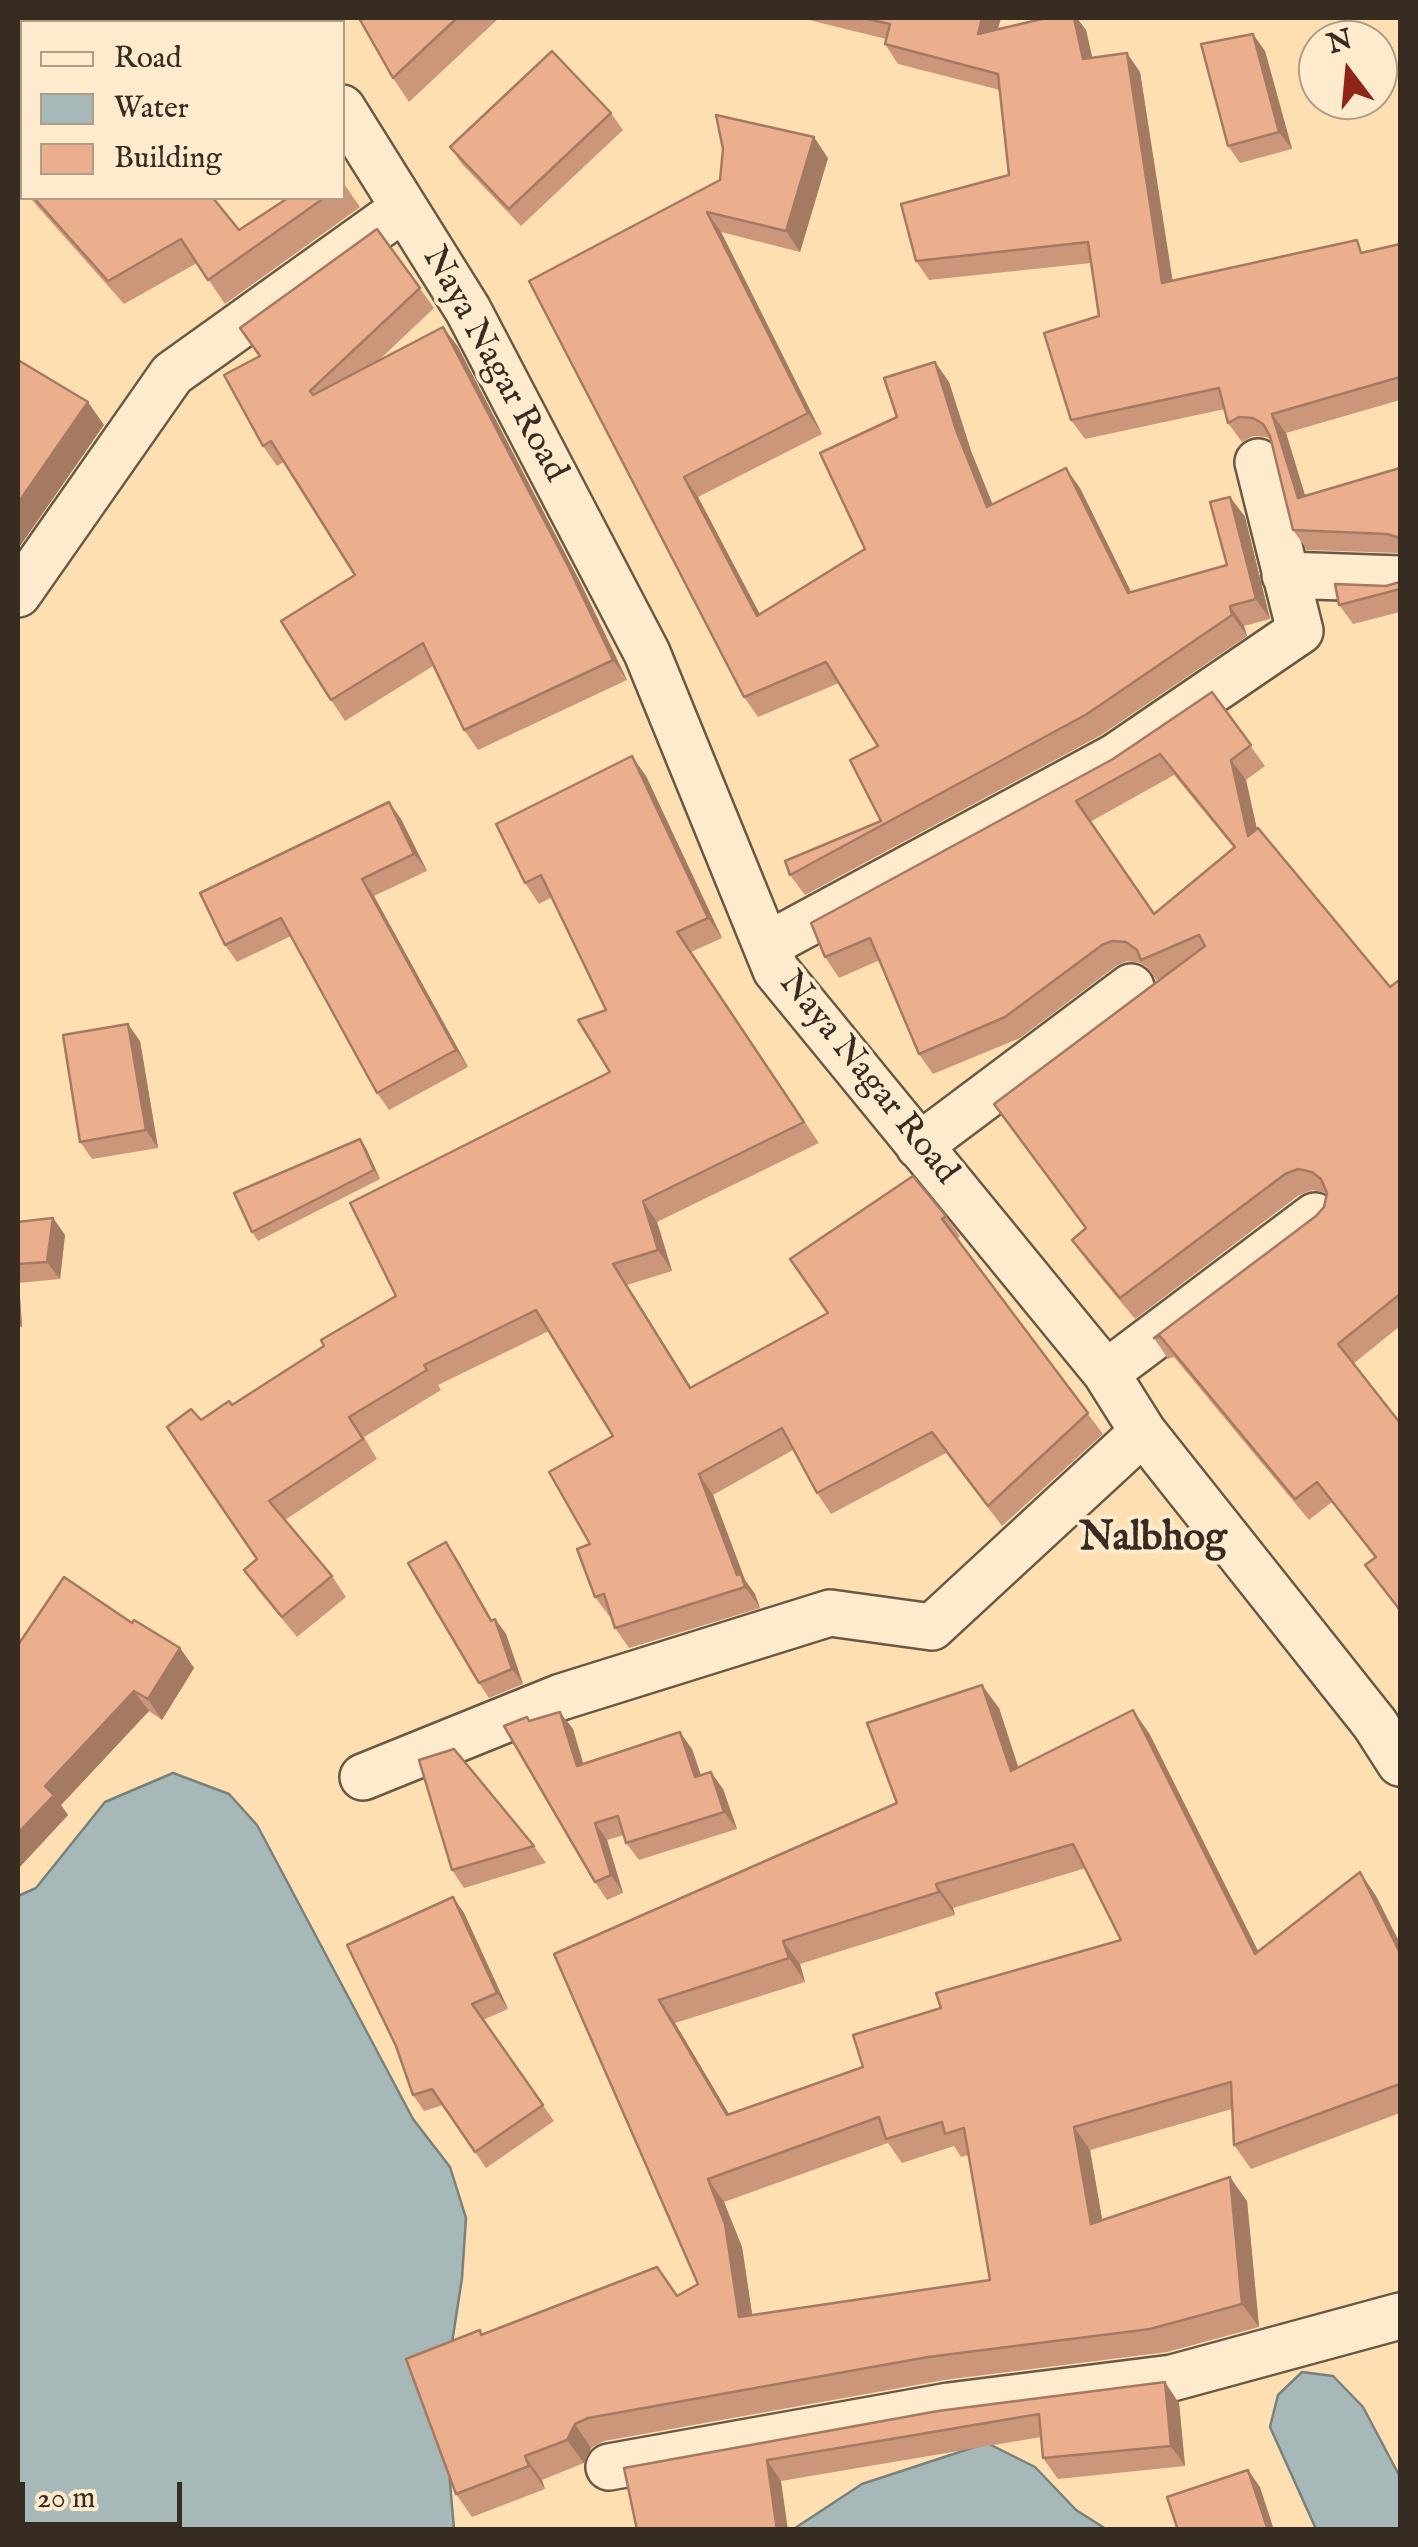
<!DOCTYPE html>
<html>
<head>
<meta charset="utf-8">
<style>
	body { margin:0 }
	#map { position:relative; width:1418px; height:2547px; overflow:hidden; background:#fedfb1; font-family:"IM FELL English",serif }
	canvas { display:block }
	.frame { position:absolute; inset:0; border:20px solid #362c22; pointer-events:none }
	.legend { position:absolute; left:20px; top:20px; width:325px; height:180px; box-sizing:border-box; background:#feeacc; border:2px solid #ae9e88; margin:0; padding:12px 18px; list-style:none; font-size:30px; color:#362c22 }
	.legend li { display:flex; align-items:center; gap:20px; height:50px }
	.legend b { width:50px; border:2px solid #ae9e88 }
	.north { position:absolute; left:1298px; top:20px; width:100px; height:100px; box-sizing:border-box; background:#feeacc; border:2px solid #ae9e88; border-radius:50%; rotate:344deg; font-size:28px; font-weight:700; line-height:40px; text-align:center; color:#362c22 }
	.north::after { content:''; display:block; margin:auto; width:35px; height:45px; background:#8f2418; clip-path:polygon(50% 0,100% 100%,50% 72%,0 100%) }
	.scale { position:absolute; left:20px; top:2482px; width:162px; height:45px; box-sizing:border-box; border:5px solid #362c22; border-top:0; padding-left:12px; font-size:30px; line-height:35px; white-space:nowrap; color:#362c22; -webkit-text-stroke:8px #feeacc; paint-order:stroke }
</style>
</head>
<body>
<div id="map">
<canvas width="1418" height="2547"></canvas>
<div class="frame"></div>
<ul class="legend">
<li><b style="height:12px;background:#feeacc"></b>Road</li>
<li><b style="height:28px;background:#a6b9b8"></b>Water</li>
<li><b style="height:28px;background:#ecaf8e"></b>Building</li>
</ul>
<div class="north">N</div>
<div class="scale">20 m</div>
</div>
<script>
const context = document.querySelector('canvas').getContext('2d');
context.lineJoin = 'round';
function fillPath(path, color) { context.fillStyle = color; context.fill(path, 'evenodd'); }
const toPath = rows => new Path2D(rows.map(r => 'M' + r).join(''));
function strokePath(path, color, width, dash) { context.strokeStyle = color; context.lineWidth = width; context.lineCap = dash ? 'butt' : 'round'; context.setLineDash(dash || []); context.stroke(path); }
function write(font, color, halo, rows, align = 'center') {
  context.font = font + ' "IM FELL English",serif'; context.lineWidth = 8; context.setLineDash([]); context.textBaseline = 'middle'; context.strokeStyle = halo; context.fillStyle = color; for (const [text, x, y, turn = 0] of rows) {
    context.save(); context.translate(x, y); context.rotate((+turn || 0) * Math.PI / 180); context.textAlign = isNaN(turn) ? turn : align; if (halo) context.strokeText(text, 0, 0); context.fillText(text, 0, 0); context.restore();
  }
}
const water = toPath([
	[173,1773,229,1794,257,1825,413,2119,450,2167,466,2218,462,2278,443,2401,454,2529,18,2529,18,1896,36,1888,105,1802,173,1773],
	[1302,2372,1333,2376,1363,2407,1400,2477,1400,2529,1316,2529,1270,2427,1278,2395,1302,2372],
	[987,2443,1035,2467,1076,2510,1106,2529,792,2530,862,2484,987,2443]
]);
const minor = toPath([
	[342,108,468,310,647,653,776,970,1106,1373,1143,1432,1375,1724,1400,1763],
	[1285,575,1400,579],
	[18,594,172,374,404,208],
	[784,936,1115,757,1300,631,1258,462],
	[919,1146,1131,987],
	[1106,1373,1315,1216],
	[363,1777,561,1697,830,1613,932,1627,1143,1432],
	[609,2467,949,2406,1172,2378,1400,2316]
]);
const wall = toPath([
	[359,18,499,18,409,102,393,78],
	[801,18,1001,18,998,29,1086,30,1092,58,1140,72,1172,281,1365,252,1400,244,1400,400,1286,433,1305,496,1400,468,1400,553,1307,550,1293,530,1271,440,1266,437,1253,436,1242,442,1228,423,1225,409,1085,439,1071,420,1099,316,1091,263,929,280,916,261,1009,175,1000,90,898,64,885,44,886,39],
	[1265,51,1292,149,1240,163,1228,146],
	[611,113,623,130,521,226,462,164,450,147],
	[828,158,800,252,721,232,822,434,698,497,760,615,865,549,897,417,935,362,949,382,971,451,992,504,1080,488,1131,592,1227,565,1230,497,1245,517,1270,619,1244,626,1247,636,1101,735,805,895,790,875,881,821,878,746,839,683,758,717,744,697,529,281],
	[342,181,360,207,225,304,197,263,124,304,30,198,213,198,239,230,288,198,342,198],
	[377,229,434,308,377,362,443,327,458,347,582,586,627,680,478,750,464,730,433,666,345,721,331,700,355,575,284,462,277,466,263,446,260,356],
	[1400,582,1400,612,1353,624,1339,605],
	[1212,692,1265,766,1246,780,1257,829,1390,987,1400,983,1400,1326,1353,1364,1400,1423,1400,1612,1365,1565,1375,1558,1332,1502,1309,1520,1174,1357,1168,1359,1154,1338,1316,1216,1324,1207,1326,1193,1313,1190,1299,1195,1135,1319,1087,1261,1072,1240,1086,1229,994,1104,1164,977,1156,980,1147,967,1140,963,1127,961,1116,966,1020,1038,933,1074,919,1054,880,960,839,978,825,957],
	[1174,775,1234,848,1154,914,1090,822],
	[646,776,722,938,691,952,819,1143,657,1222,672,1271,627,1285,691,1387,828,1313,946,1216,960,1236,957,1239,1103,1434,1002,1526,946,1453,831,1514,817,1493,793,1450,713,1495,745,1580,755,1594,760,1608,629,1648,615,1628,611,1617,610,1617,595,1597,590,1544,613,1436,549,1331,438,1385,441,1390,364,1437,377,1459,285,1520,332,1576,346,1597,297,1637,258,1590,244,1570,257,1559,201,1420,232,1405,324,1346,396,1296,610,1072,606,1010,552,897,539,904,525,883],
	[389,802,401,819,427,871,374,896,468,1067,389,1110,377,1093,291,936,237,962,225,945],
	[140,1041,158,1148,92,1159,80,1142],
	[360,1139,366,1148,380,1179,258,1241,252,1232],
	[53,1218,65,1235,60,1279,19,1283,22,1327,18,1327,18,1222],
	[456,1557,492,1620,495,1619,506,1634,523,1684,489,1698,479,1683],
	[132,1623,180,1648,194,1668,162,1720,149,1711,61,1805,68,1815,18,1869],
	[999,1708,1018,1767,1149,1733,1258,1951,1360,1872,1376,1896,1400,1943,1400,2113,1251,2169,1234,2145,1232,2109,1090,2150,1102,2220,1247,2201,1259,2327,1167,2352,944,2380,604,2441,591,2448,584,2463,542,2480,545,2489,472,2517,456,2494,482,2334,677,2296,698,2284,554,1954,897,1803],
	[1086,1868,1121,1940,941,2008,863,2067,729,2115,675,2023,805,1982,800,1964,955,1915,953,1908],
	[888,2143,902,2163,954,2146,961,2157,969,2155,990,2280,752,2315,742,2247,724,2202],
	[530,1721,573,1729,583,1764,692,1749,701,1775,723,1789,737,1829,639,1860,626,1843,624,1835,607,1840,623,1893,607,1900,595,1882],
	[534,1846,546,1863,464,1888,452,1870],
	[453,1897,464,1913,508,2009,483,2020,554,2121,486,2168,443,2105,424,2111,413,2095],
	[1179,2403,1185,2466,1058,2479,1043,2458,1041,2437,781,2481,624,2468,938,2411]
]);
const shadedWall = toPath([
	[982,18,1001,18,991,53,978,34],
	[1074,18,1077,18,1086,30,1097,78,1083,59],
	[1253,34,1265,51,1292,149,1279,132],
	[1127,53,1140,72,1176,302,1162,283],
	[814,137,828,158,800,252,786,231],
	[707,212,721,232,822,434,808,413],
	[443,327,458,347,582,586,627,680,613,660],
	[935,362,949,382,971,451,1002,527,987,507,956,430],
	[88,402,104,425,18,549,18,503],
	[1272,414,1286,433,1312,518,1298,498],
	[1066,468,1080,488,1142,614,1128,593],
	[684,477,698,497,772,637,757,616],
	[1230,497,1245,517,1270,619,1256,599],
	[1230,606,1244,626,1247,636,1232,615],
	[632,756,646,776,722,938,708,918],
	[1231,760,1246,780,1263,857,1248,836],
	[389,802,401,819,427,871,414,854],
	[362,879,374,896,468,1067,456,1050],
	[128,1024,140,1041,158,1148,146,1130],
	[360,1139,366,1148,380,1179,374,1170],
	[643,1201,657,1222,672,1271,658,1250],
	[53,1218,65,1235,60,1279,47,1262],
	[613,1264,627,1285,704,1408,690,1388],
	[18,1280,19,1283,22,1327,18,1321],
	[699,1474,713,1495,745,1580,755,1594,760,1608,737,1575],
	[446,1542,456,1557,500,1634,495,1619,506,1634,523,1684,512,1669,491,1621],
	[180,1648,194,1668,162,1720,148,1699],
	[982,1685,999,1708,1027,1794,1011,1771],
	[134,1691,149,1711,61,1805,68,1815,18,1869,18,1833,45,1786],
	[1133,1710,1149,1733,1271,1977,1255,1954],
	[560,1712,573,1729,589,1783,577,1766],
	[680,1732,692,1749,707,1794,695,1777],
	[711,1772,723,1789,737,1829,724,1812],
	[595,1823,607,1840,623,1893,611,1875],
	[1360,1872,1376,1896,1400,1944,1400,1953],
	[936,1884,953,1908,955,1915,939,1892],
	[453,1897,464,1913,508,2009,497,1993],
	[783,1941,800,1964,805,1982,789,1958],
	[659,2000,675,2023,744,2139,727,2115],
	[1074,2127,1090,2150,1107,2247,1091,2224],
	[1230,2177,1247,2201,1259,2327,1242,2304],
	[708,2179,724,2202,742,2247,756,2340,739,2317],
	[1165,2382,1179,2403,1185,2466,1171,2446],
	[575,2424,591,2448,584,2463,567,2440],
	[525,2456,542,2480,545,2489,529,2466],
	[767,2460,781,2481,788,2530,777,2530],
	[1248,2470,1260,2487,1274,2530,1268,2530]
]);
const building = toPath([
	[68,18,261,18,271,22,72,22,68,18],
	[294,18,300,22,282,22,294,18],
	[359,18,457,18,393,78,359,18],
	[863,18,982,18,978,34,1046,18,1074,18,1083,59,1127,53,1162,283,1357,240,1361,253,1400,244,1400,377,1272,414,1298,498,1400,468,1400,538,1387,534,1293,530,1270,436,1263,424,1253,418,1239,417,1228,423,1219,388,1071,420,1044,333,1099,316,1088,242,916,261,901,204,1009,175,998,74,885,44,890,24,863,18],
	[1253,34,1279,132,1228,146,1201,44,1253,34],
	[552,51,611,113,509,209,450,147,552,51],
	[22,110,22,184,18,179,18,112,22,110],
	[716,115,814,137,786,231,707,212,808,413,684,477,757,616,865,549,820,453,897,417,884,378,935,362,956,430,987,507,1066,468,1128,593,1227,565,1210,502,1230,497,1256,599,1230,606,1232,615,1087,714,790,875,785,861,881,821,850,760,878,746,826,662,744,697,529,281,720,180,723,149,716,115],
	[34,198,213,198,239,230,288,198,324,198,208,280,181,239,108,281,34,198],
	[377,229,420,288,310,391,313,395,443,327,568,566,613,660,464,730,423,643,331,700,281,621,355,575,271,441,263,446,224,375,260,356,240,328,377,229],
	[18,360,88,402,18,503,18,360],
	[1400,582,1400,589,1339,605,1335,584,1386,586,1400,582],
	[1212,692,1251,745,1231,760,1248,836,1258,828,1390,987,1398,981,1400,983,1400,1294,1338,1344,1400,1423,1400,1610,1365,1565,1376,1557,1317,1482,1295,1499,1160,1336,1154,1338,1316,1216,1324,1207,1327,1193,1321,1179,1312,1172,1298,1169,1285,1174,1120,1298,1072,1240,1086,1228,994,1104,1205,946,1199,935,1141,960,1137,950,1126,942,1112,941,1102,945,1005,1017,919,1054,870,938,825,957,811,923,1113,759,1212,692],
	[1160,754,1235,847,1154,914,1076,801,1160,754],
	[632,756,708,918,677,932,804,1122,643,1201,658,1250,613,1264,690,1388,828,1313,790,1259,913,1176,946,1216,942,1219,1088,1413,988,1506,932,1432,817,1493,782,1428,699,1474,737,1575,741,1574,745,1587,615,1628,604,1594,595,1597,577,1549,590,1544,549,1472,613,1436,536,1310,424,1365,427,1370,349,1417,363,1439,269,1501,332,1576,282,1617,244,1570,257,1559,167,1427,191,1409,201,1420,229,1401,232,1405,324,1346,321,1340,396,1296,350,1203,610,1072,578,1020,606,1010,541,875,525,883,496,824,632,756],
	[389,802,414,854,362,879,456,1050,377,1093,281,918,225,945,200,893,389,802],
	[128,1024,146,1130,80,1142,63,1035,128,1024],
	[360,1139,374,1170,252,1232,234,1193,360,1139],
	[53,1218,47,1262,18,1264,18,1222,53,1218],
	[446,1542,491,1621,495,1619,512,1669,479,1683,408,1563,446,1542],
	[64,1577,132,1623,134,1620,180,1648,148,1699,134,1691,45,1786,54,1795,18,1833,18,1645,64,1577],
	[982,1685,1011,1771,1133,1710,1255,1954,1360,1872,1400,1953,1400,2084,1234,2145,1231,2082,1074,2127,1091,2224,1230,2177,1242,2304,1150,2329,928,2357,588,2418,575,2424,567,2440,525,2456,529,2466,456,2494,406,2359,480,2330,481,2335,657,2267,677,2296,698,2284,554,1954,897,1803,867,1723,982,1685],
	[1073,1844,1121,1940,936,1993,941,2008,853,2035,863,2067,727,2115,659,2000,789,1958,783,1941,939,1892,936,1884,1073,1844],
	[879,2117,886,2139,942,2122,945,2134,964,2128,990,2280,739,2317,725,2224,708,2179,879,2117],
	[560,1712,577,1766,680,1732,695,1777,711,1772,724,1812,626,1843,618,1816,595,1823,611,1875,595,1882,504,1726,527,1717,529,1721,560,1712],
	[454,1749,534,1846,452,1870,419,1760,454,1749],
	[453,1897,497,1993,472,2004,543,2105,475,2152,432,2089,413,2095,396,2046,347,1945,453,1897],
	[1165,2382,1171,2446,1043,2458,1039,2414,767,2460,777,2530,637,2530,624,2468,938,2411,1165,2382],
	[1248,2470,1268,2530,1178,2530,1167,2497,1248,2470]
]);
const streetNames = [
	["Naya Nagar Road",493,365,61],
	["Naya Nagar Road",867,1079,51]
];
const quarterNames = [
	["Nalbhog",1153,1541]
];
fillPath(water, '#a6b9b8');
strokePath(water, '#79817c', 2.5);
strokePath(minor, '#685946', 50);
strokePath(minor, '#feeacc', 45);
fillPath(wall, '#cb967a');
fillPath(shadedWall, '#a57a63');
fillPath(building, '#ecaf8e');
strokePath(building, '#a57a63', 2.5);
write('35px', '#362c22', '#feeacc', streetNames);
write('bold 40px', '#362c22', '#feeacc', quarterNames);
</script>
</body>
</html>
